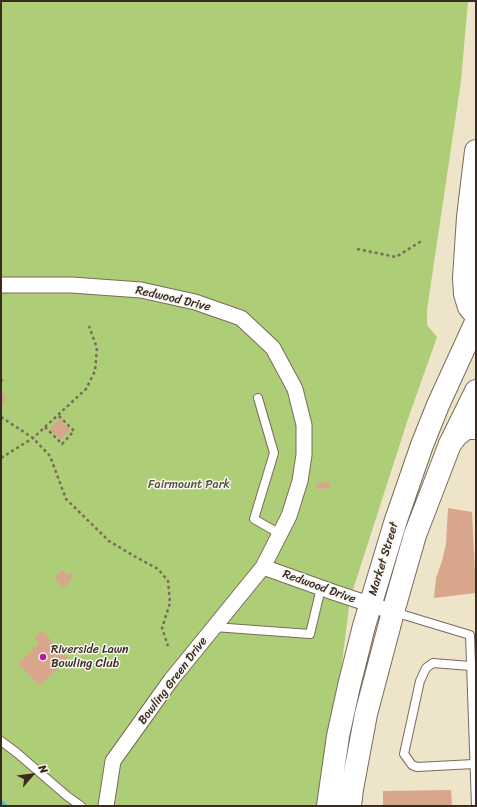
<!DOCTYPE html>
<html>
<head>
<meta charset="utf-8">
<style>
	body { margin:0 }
	#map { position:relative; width:477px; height:807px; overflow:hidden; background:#eee4c9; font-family:Sriracha,sans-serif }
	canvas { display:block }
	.frame { position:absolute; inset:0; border:2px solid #3b2a1e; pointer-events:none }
	.north { position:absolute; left:12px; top:755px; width:40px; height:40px; -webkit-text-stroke:3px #f6f6f2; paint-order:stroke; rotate:62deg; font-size:11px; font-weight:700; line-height:16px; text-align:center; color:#3b2a1e }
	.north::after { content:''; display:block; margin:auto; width:14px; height:18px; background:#3b2a1e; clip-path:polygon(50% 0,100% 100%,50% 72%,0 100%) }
</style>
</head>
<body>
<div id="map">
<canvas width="477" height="807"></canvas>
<div class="frame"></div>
<div class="north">N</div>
</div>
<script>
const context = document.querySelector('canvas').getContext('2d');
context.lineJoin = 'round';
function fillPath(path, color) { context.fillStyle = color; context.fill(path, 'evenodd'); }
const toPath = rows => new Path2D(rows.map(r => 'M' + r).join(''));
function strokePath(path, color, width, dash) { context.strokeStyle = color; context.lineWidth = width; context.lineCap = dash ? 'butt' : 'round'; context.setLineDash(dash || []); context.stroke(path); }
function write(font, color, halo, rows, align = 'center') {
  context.font = font + ' Sriracha,sans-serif'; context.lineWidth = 3; context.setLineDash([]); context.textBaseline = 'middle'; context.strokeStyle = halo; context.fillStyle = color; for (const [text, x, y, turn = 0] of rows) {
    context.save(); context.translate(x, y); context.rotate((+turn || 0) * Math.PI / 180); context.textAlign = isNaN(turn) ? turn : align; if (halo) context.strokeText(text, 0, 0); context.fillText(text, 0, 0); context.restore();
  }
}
const green = toPath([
	[1,1,468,1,461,81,427,310,427,325,437,337,408,419,350,599,324,806,1,806]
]);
const stream = toPath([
	[1,802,6,806]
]);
const building = toPath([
	[1,391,6,396,3,405,1,406],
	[59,419,70,430,60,440,50,429],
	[330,482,330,488,317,489,316,483],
	[448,508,472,512,476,593,434,598,436,578,442,561,446,544],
	[62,570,68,575,71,572,74,574,70,578,72,579,64,588,54,579],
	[42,631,68,658,40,686,18,664,39,643,34,638],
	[451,790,452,806,383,806,383,791]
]);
const path = toPath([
	[357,249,396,257,423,240],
	[1,382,3,377],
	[1,417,33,438,50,456,66,499,109,541,134,556,158,569,168,581,170,603,162,628,168,646],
	[45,427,62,444,74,431,58,415],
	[1,458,33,438,86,389,95,371,97,348,89,326]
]);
const lane = toPath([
	[258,398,274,453,254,519,280,534],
	[394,612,470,635,476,806],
	[214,627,310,634,321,588],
	[470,666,433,663,426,668,420,681,404,754,412,765,417,767,474,764],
	[1,741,17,753,67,796,81,806]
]);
const street = toPath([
	[1,285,72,285,141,290,195,302,241,318,273,348,295,389,304,425,304,455,300,481,289,516,263,567,171,680,113,761,106,806],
	[263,567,333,592,393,612]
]);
const primary = toPath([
	[328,806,338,736,349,686,364,626,396,520,422,445,438,405,476,322],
	[350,806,352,789,366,714,393,612,415,535,450,444,476,391]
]);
const highway = toPath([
	[476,151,468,217,464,278,465,294,469,307,476,315],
	[450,444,457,435,466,428,476,428]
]);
const markers = [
	[43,657,4,"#b5179e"]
];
const streetNames = [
	["Redwood Drive",173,299,13],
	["Market Street",384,559,-73],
	["Redwood Drive",319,587,20],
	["Bowling Green Drive",173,681,-53]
];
const parkNames = [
	["Fairmount Park",189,485]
];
const poiNames = [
	["Riverside Lawn",51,650],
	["Bowling Club",51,664]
];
fillPath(green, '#adce77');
strokePath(stream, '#53bad1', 4);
fillPath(building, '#d8a78b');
strokePath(lane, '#7a6b5a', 10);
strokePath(street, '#7a6b5a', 17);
strokePath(primary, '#7a6b5a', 24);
strokePath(highway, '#7a6b5a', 24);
strokePath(path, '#7a6b5a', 2.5, [3, 3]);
strokePath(lane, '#fff', 8);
strokePath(street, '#fff', 15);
strokePath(primary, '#fff', 22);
strokePath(highway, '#fff', 22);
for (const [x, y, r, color] of markers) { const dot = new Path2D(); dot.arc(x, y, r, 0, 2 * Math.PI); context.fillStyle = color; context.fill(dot); strokePath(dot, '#f6f6f2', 1.5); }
write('12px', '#3b2a1e', '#f6f6f2', streetNames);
write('12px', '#585334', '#f6f6f2', parkNames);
write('12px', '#3b2a1e', '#f6f6f2', poiNames, 'left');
</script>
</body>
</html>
